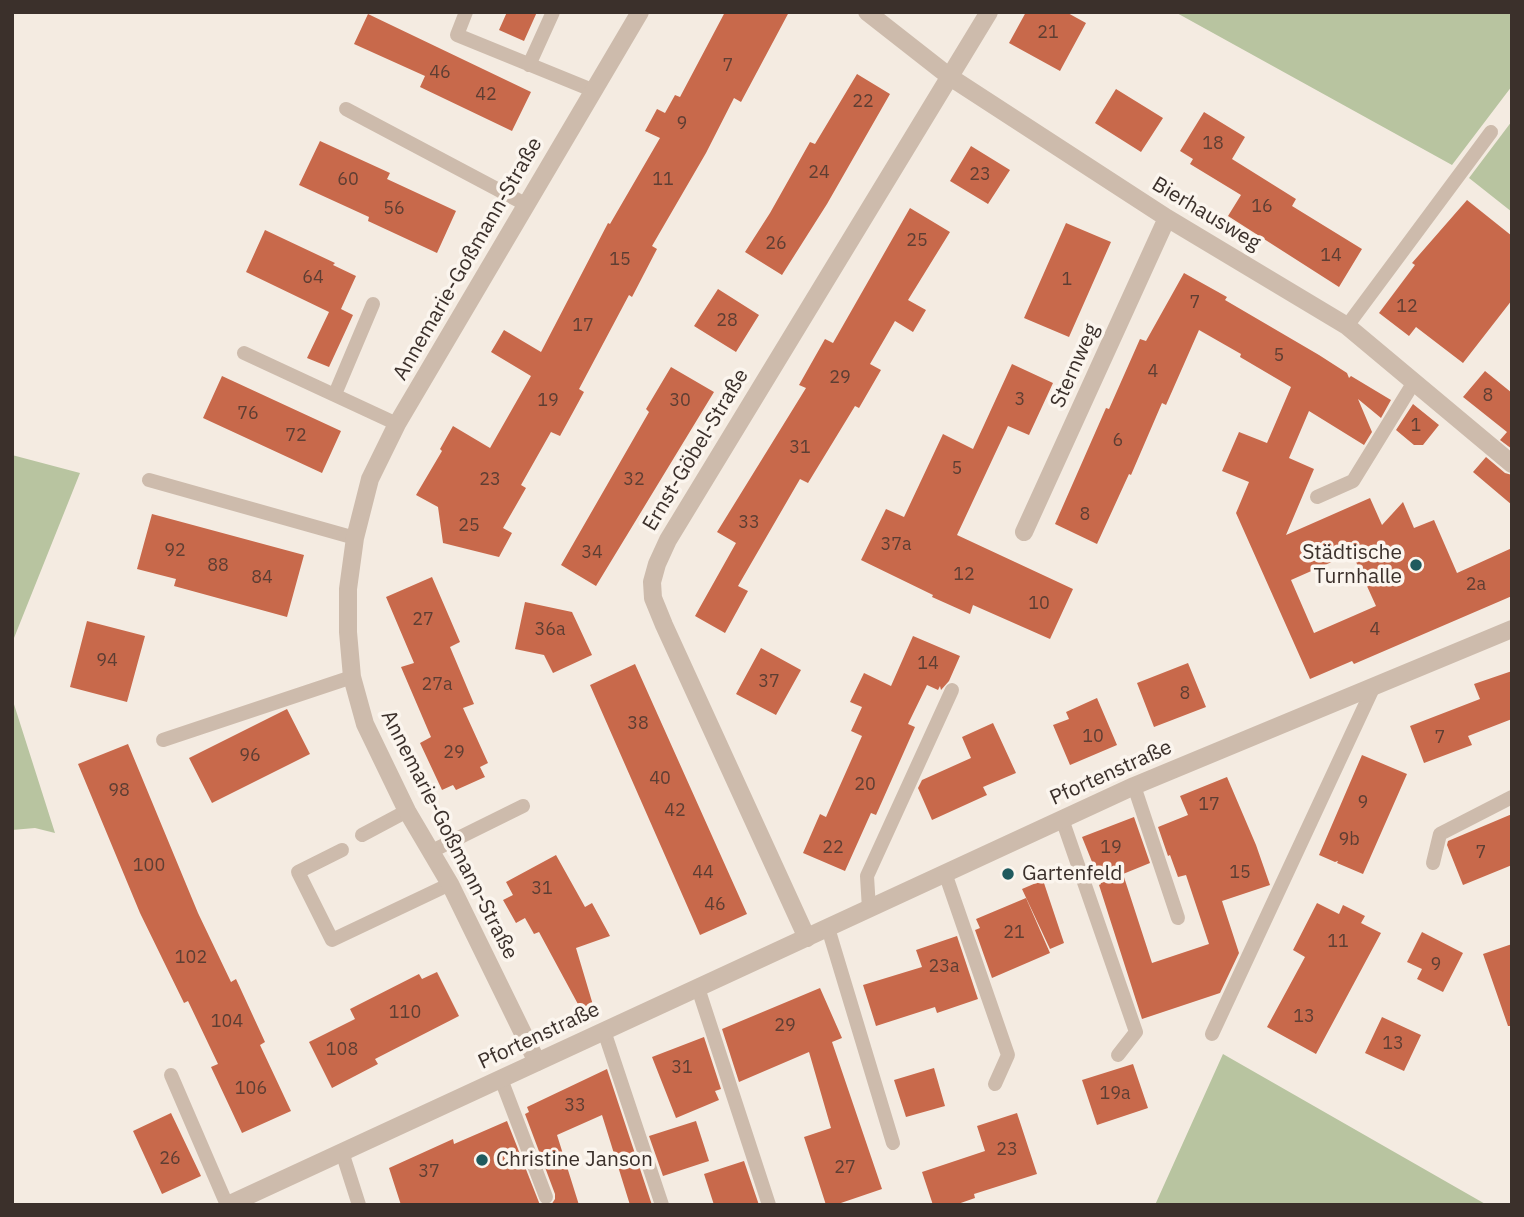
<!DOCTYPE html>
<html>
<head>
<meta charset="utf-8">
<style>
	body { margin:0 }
	#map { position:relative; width:1524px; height:1217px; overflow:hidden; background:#f4ebe1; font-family:"IBM Plex Sans",sans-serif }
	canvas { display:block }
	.frame { position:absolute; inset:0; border:14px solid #3b302b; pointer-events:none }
</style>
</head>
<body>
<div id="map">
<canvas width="1524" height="1217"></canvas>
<div class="frame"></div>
</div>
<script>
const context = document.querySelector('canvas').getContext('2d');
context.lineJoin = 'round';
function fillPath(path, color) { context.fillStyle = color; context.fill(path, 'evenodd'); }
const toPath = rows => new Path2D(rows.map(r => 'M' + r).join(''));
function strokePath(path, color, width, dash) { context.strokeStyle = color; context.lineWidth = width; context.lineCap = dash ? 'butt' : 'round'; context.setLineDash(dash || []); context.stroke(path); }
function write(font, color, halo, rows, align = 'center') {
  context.font = font + ' "IBM Plex Sans",sans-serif'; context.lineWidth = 7; context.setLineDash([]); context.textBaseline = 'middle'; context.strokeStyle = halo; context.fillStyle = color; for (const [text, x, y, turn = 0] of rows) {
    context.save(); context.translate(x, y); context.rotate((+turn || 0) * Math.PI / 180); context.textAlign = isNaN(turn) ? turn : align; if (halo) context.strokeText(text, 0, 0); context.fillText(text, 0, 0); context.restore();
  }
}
const green = toPath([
	[1175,12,1512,12,1512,86,1452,165],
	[1512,121,1512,212,1469,178],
	[12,455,80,473,12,643],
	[12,698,55,833,35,828,12,830],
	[1223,1054,1487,1205,1155,1205]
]);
const building = toPath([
	[507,12,537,12,524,41,499,30],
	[725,12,789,12,741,102,734,98,706,153,652,246,657,249,632,297,629,295,579,389,584,392,560,436,551,432,521,485,526,488,503,528,512,533,499,557,443,543,438,507,416,495,442,451,440,449,453,426,490,448,531,376,491,352,504,330,541,352,608,223,610,224,660,138,645,131,657,109,665,113,675,95,680,97],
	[1026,12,1066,12,1086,23,1060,71,1009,43],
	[368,14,531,92,512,131,420,87,425,76,354,44],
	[857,74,890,94,827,204,782,275,745,252,770,213,810,142,815,144],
	[1116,89,1163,118,1141,152,1095,123],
	[1204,112,1245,137,1232,159,1296,199,1292,206,1362,249,1339,287,1228,216,1241,195,1190,164,1193,159,1180,151],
	[320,141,390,173,387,179,456,211,437,253,368,221,369,217,299,185],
	[971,146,1010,170,988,204,950,181],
	[1467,200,1512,236,1512,300,1463,363,1416,327,1409,336,1379,313,1415,265,1412,263],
	[910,208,950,232,908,300,926,310,913,332,895,321,870,364,881,370,859,408,855,406,808,483,800,479,738,586,748,591,725,633,695,616,736,543,717,532,806,388,799,385,825,339,833,343],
	[1066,223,1111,242,1069,337,1024,318],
	[265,230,335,263,333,265,356,276,341,309,353,315,329,367,307,358,329,312,246,272],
	[1184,273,1227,297,1225,300,1319,355,1347,373,1349,378,1351,376,1391,400,1381,418,1358,399,1372,432,1364,445,1309,411,1289,458,1314,469,1286,535,1370,498,1382,525,1403,502,1414,528,1434,520,1457,573,1512,548,1512,596,1354,664,1352,661,1310,679,1236,513,1249,482,1222,471,1239,432,1267,443,1291,387,1240,357,1241,354,1199,330,1166,405,1162,403,1131,475,1129,474,1097,544,1055,524,1106,408,1109,409,1140,339,1146,341],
	[1352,553,1376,606,1314,633,1291,580],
	[718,289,759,315,736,352,694,326],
	[1012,364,1053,383,1029,435,1008,426,957,535,1073,589,1050,639,973,605,970,614,932,597,933,595,861,560,886,509,904,517,943,434,973,449],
	[671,367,714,392,596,586,561,565,649,412,646,409],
	[1485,371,1512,393,1512,449,1500,440,1507,432,1463,397],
	[222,376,341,431,322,473,203,418],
	[1413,404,1439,425,1423,445,1414,445,1396,430],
	[1486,457,1505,473,1512,475,1512,505,1473,472],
	[152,514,304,555,287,617,174,586,176,579,137,569],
	[432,577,460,642,450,647,474,704,463,708,488,763,480,767,485,777,456,790,453,785,442,790,420,743,431,737,401,667,414,663,386,597],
	[525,602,572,612,592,655,553,673,544,655,515,649],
	[87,621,145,636,127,702,70,687],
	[913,636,960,656,949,681,941,690,940,686,938,690,927,685,908,724,915,727,876,815,871,813,845,871,803,853,820,814,826,817,862,736,851,731,862,707,850,702,864,673,891,686],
	[761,648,801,670,776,715,736,694],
	[1188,663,1206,707,1154,727,1137,683],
	[635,664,747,914,700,935,590,685],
	[1512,671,1512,719,1468,736,1472,745,1424,763,1410,726,1480,699,1474,684],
	[1097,698,1117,745,1070,765,1053,725,1069,719,1066,712],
	[287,709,310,754,212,803,189,758],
	[993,723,1016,773,983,787,987,795,932,820,918,788,922,780,971,758,962,737],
	[128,744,198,913,231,982,236,979,265,1042,260,1045,291,1111,242,1133,211,1067,218,1064,188,1001,184,1003,140,913,78,764],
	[1362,755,1407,774,1363,874,1337,863,1338,861,1335,862,1319,855],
	[1227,777,1256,845,1270,885,1222,901,1239,953,1220,993,1142,1019,1099,885,1101,884,1082,837,1134,817,1150,863,1123,874,1152,963,1209,944,1186,875,1178,877,1170,855,1168,856,1158,827,1188,815,1180,796],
	[1512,814,1512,865,1463,885,1447,845,1448,841],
	[556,855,585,907,592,903,610,936,576,948,596,1015,586,1019,539,932,534,934,525,918,516,923,503,900,513,895,506,882],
	[1043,880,1064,943,1050,949,1022,889],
	[1026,898,1050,953,992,978,975,930,980,928,976,919],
	[1317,903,1339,914,1343,905,1365,916,1361,923,1381,933,1316,1054,1267,1027,1305,957,1293,950],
	[1422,932,1463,953,1443,992,1417,979,1422,969,1407,962],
	[957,936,978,999,937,1013,935,1007,876,1026,863,985,922,967,916,950],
	[1512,944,1512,1026,1508,1026,1483,954],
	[437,972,459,1016,375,1059,378,1064,332,1088,309,1042,355,1019,350,1009,419,974,422,979],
	[820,988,842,1038,832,1042,882,1189,835,1205,826,1205,804,1137,831,1128,809,1052,739,1082,722,1029],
	[1382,1017,1421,1035,1404,1071,1365,1053],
	[704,1037,721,1089,715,1091,719,1100,676,1118,652,1057],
	[1133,1064,1148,1108,1097,1125,1082,1080],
	[934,1068,945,1106,906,1117,894,1080],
	[607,1069,652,1205,630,1205,602,1115,557,1135,579,1205,551,1205,555,1199,555,1194,525,1114,529,1112,527,1107],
	[171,1113,201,1176,162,1194,133,1131],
	[1017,1113,1037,1174,974,1194,975,1198,955,1205,933,1205,922,1172,985,1151,977,1126],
	[507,1121,540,1205,401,1205,389,1168,453,1139,454,1144],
	[696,1121,709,1161,663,1176,649,1136],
	[744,1161,759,1205,714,1205,704,1174]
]);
const service = toPath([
	[466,12,457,35,592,90],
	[529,65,553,12],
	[346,109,527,205],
	[1347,326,1491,132],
	[244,353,397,424],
	[335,394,373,304],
	[149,480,355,538],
	[1317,497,1353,481,1414,382],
	[163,740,352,677],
	[1134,786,1178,918],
	[1062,819,1136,1032,1118,1055],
	[362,835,407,811],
	[342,850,298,872,332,940,450,884],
	[432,851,523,806],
	[1433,863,1440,834,1512,797],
	[945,873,1008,1055,995,1084],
	[869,909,867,876,952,690],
	[828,928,893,1143],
	[698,988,769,1205],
	[604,1031,662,1205],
	[1212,1034,1374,686],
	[171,1075,227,1205],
	[501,1079,546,1197],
	[342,1152,359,1205]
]);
const minor = toPath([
	[867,12,950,77,1167,218,1347,326,1512,464],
	[1024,532,1167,218],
	[807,938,664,625,653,598,652,582,657,564,668,540,989,12],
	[537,1062,450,884,407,811,365,724,352,677,348,632,348,589,355,538,370,479,397,424,640,12]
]);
const tertiary = toPath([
	[228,1205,1134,786,1512,629]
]);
const markers = [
	[1416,565,7,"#1f5a5e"],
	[1008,874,7,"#1f5a5e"],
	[482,1160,7,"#1f5a5e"]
];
const numberNames = [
	["21",1048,33],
	["7",728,66],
	["46",440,73],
	["42",486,95],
	["22",863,102],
	["9",682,124],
	["18",1213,144],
	["24",819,173],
	["23",980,175],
	["60",348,180],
	["11",663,180],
	["16",1262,207],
	["56",394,209],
	["25",917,241],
	["26",776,244],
	["14",1331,256],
	["15",620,260],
	["64",313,278],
	["1",1067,280],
	["7",1195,303],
	["12",1407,307],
	["28",727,321],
	["17",583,326],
	["5",1279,356],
	["4",1153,372],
	["29",840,378],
	["8",1488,396],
	["3",1020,400],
	["19",548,401],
	["30",680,401],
	["76",248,414],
	["1",1416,426],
	["72",296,436],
	["6",1118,441],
	["31",800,448],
	["5",957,469],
	["23",490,480],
	["32",634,480],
	["8",1085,515],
	["33",749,523],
	["25",469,526],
	["37a",896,545],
	["92",175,551],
	["34",592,553],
	["88",218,566],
	["12",964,575],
	["84",262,578],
	["2a",1476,585],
	["10",1039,604],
	["27",423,620],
	["36a",550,630],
	["4",1375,630],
	["94",107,661],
	["14",928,664],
	["37",769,682],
	["27a",437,685],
	["8",1185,694],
	["38",638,724],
	["10",1093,737],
	["7",1440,738],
	["29",454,753],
	["96",250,756],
	["40",660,779],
	["20",865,785],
	["98",119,791],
	["9",1363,803],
	["17",1209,805],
	["42",675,811],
	["9b",1349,840],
	["22",833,848],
	["19",1111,848],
	["7",1481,853],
	["100",149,866],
	["44",703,873],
	["15",1240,873],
	["31",542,889],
	["46",715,905],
	["21",1014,933],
	["11",1338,942],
	["102",191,958],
	["9",1436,965],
	["23a",944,967],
	["110",405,1013],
	["13",1304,1017],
	["104",227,1022],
	["29",785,1026],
	["13",1393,1044],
	["108",342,1050],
	["31",682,1068],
	["106",251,1089],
	["19a",1115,1094],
	["33",575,1106],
	["23",1007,1150],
	["26",170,1159],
	["27",845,1168],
	["37",429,1172]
];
const streetNames = [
	["Bierhausweg",1206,214,31],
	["Annemarie-Goßmann-Straße",468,259,-60],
	["Sternweg",1075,366,-66],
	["Ernst-Göbel-Straße",696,450,-59],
	["Pfortenstraße",1111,773,-24],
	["Annemarie-Goßmann-Straße",449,835,63],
	["Pfortenstraße",539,1036,-25]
];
const poiNames = [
	["Städtische",1402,553,"right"],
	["Turnhalle",1402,577,"right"],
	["Gartenfeld",1022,874],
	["Christine Janson",496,1160]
];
fillPath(green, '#b8c4a0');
fillPath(building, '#c8694b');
strokePath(service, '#cdbbac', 14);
strokePath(minor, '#cdbbac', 18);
strokePath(tertiary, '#cdbbac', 18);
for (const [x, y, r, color] of markers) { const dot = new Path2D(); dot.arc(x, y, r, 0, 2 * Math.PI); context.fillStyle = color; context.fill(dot); strokePath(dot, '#fbf5ee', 2.5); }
write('18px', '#5e3e33', null, numberNames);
write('21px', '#3b302b', '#fbf5ee', streetNames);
write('21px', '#3b302b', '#fbf5ee', poiNames, 'left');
</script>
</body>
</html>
